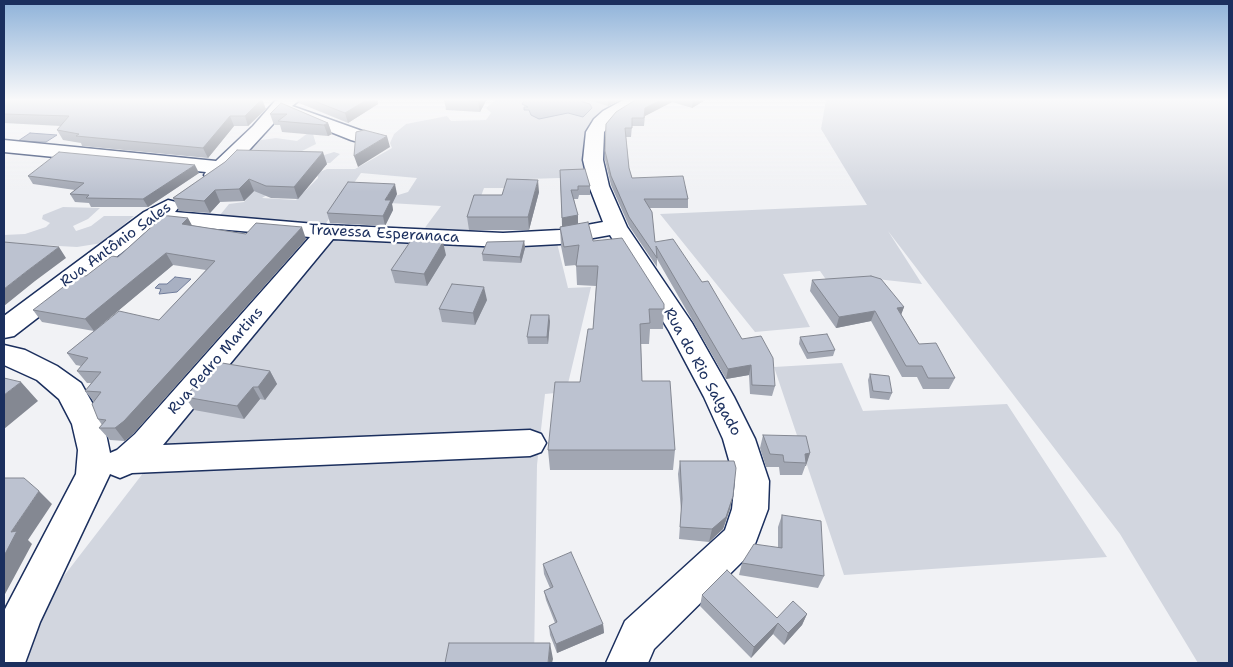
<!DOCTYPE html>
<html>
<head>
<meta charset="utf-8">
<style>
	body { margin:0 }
	#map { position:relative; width:1233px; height:667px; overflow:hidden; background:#f1f2f5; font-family:"Shantell Sans",sans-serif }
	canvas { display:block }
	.frame { position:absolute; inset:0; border:5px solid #1b2f5e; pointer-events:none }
</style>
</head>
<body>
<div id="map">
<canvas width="1233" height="667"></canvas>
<div class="frame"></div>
</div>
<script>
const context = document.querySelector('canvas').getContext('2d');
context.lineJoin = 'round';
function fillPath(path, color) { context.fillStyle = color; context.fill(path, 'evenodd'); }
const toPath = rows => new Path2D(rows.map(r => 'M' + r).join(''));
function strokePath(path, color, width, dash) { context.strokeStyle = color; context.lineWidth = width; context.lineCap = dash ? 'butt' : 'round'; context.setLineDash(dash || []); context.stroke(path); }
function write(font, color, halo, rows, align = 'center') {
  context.font = font + ' "Shantell Sans",sans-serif'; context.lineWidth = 5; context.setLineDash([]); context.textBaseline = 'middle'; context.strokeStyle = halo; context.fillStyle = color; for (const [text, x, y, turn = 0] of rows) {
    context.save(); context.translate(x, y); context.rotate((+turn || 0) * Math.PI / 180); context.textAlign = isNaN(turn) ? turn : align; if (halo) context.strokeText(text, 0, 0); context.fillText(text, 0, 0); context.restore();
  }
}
const green = toPath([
	[497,99,616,99,609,110,592,177,528,179,527,188,484,188,467,235,421,233,441,206,389,203,395,196,408,192,417,178,361,173,324,226,216,220,229,204,244,202,255,188,245,155,261,140,276,138,297,141,308,133,313,134,316,144,300,152,321,156,334,152,340,154,330,163,318,163,262,198,296,200,318,178,317,173,327,169,355,169,392,148,390,143,394,134,406,124,447,116,451,121,486,120,491,113,486,108],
	[826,99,1229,99,1229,663,1198,663,1120,534,888,231,922,284,867,278,827,281,820,271,783,274,810,327,755,332,660,214,867,205,821,129],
	[63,207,100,208,88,219,73,226,76,231,91,226,104,216,134,216,102,243,77,247,4,243,4,235,25,234,46,227,50,223,42,219,43,215],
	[328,238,557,243,568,288,591,287,566,392,545,394,537,465,534,663,22,663,50,594,147,468,175,425],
	[842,363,863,411,1007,404,1107,557,844,575,774,367]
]);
const water = toPath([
	[525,99,583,99,583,102,590,104,592,108,583,117,568,113,539,119,531,115,529,110,524,110,524,107,528,107,522,104,525,99],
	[30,133,57,135,46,142,18,141,30,133],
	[175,277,191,279,177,292,159,294,161,289,155,288,159,284,167,284,175,277]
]);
const minor = toPath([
	[280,99,301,99,292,106,365,132,367,136,365,140,358,142,351,140,288,115,285,111,229,172,221,179,214,181,207,179,204,175,206,172,4,152,4,140,216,161,253,126,275,101,280,99],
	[625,99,646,99,615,119,604,132,603,160,609,186,627,227,692,323,734,397,755,439,769,481,768,509,752,552,654,649,648,663,606,663,625,621,725,530,732,509,735,481,723,439,704,397,669,331,610,235,560,244,503,247,333,239,163,445,530,430,541,434,546,443,541,452,530,456,132,473,120,478,110,474,40,622,25,663,4,663,4,611,76,474,78,450,72,424,59,399,37,380,4,365,4,345,25,350,57,366,81,383,104,424,110,453,117,450,135,434,310,237,159,224,14,336,4,338,4,316,144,212,168,200,176,202,179,207,175,212,327,225,503,233,560,230,603,222,589,186,583,160,586,132,594,119,603,111,625,99]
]);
const wall = toPath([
	[4,99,256,99,266,109,248,126,234,126,208,158,82,146,81,143,63,140,57,130,61,126,4,123],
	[297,99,377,99,378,104,348,123,299,103],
	[444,99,487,99,480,112,446,110],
	[586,99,622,99,608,106],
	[637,99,707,99,692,108,672,102,645,116,644,126,632,126,631,137,626,137,629,168,632,178,688,199,688,208,650,208,655,242,702,282,775,386,772,396,750,394,749,375,726,379,657,259,657,267,629,226,611,185,605,160,605,151],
	[281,103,328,123,332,134,328,136,282,132,280,125,274,125,270,114],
	[225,162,327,164,298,199,271,198,254,191,244,201,220,202,210,213,179,211,173,198],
	[560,170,590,186,590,195,579,195,578,199,574,199,578,223,593,241,664,309,663,329,650,329,649,344,641,344,642,381,675,450,673,470,550,470,548,450,580,382,593,329,596,286,577,285,576,265,565,266,561,246,560,227,562,226],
	[199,173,148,207,91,207,89,203,75,202,70,194,75,190,33,184,28,176],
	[539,192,529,230,469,230,467,217,502,195],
	[397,194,392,204,393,210,385,226,330,223,327,213],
	[146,218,246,234,306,239,134,433,125,441,110,440,99,428,102,425,98,419,94,402,85,391,91,383,87,383,77,371,81,366,76,365,67,353,94,331,42,322,33,310,86,276,118,257,151,227],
	[173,265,206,270,159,320,101,325],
	[524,241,525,248,521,263,483,261,482,254],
	[446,255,427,286,395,283,391,270],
	[812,280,904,307,901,314,919,344,955,378,949,389,923,389,917,377,902,377,871,321,836,328,810,291],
	[487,300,475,325,442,322,439,309],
	[550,321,548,344,528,344,527,337],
	[800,337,835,350,833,356,807,359,799,344],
	[270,371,277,384,265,400,260,399,244,419,194,410,185,397],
	[870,374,892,393,889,400,870,398,868,380],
	[763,435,810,453,802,475,780,475,779,467,766,467,760,448],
	[680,461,730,509,723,529,709,542,679,539,681,511,678,474],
	[782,515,824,576,818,588,739,575,742,563,778,547,778,527],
	[543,564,603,624,604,633,557,653,550,635,549,626,555,623,546,600,544,591,550,588,544,574],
	[702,595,777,618,807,614,802,625,784,645,773,634,751,658,700,606]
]);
const shadedWall = toPath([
	[262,99,266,109,248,126,245,116],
	[368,99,377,99,378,104,348,123,345,113],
	[479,99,487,99,480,112,478,101],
	[608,99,622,99,608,106],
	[663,99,672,99,672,102,645,116,645,108],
	[695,99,707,99,692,108,693,100],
	[230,116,234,126,208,158,203,148],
	[328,123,332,134,328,136,324,125],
	[387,136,390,147,358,167,354,156],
	[323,152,327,164,298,199,294,187],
	[195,165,199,173,148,207,143,199],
	[249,179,254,191,244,201,239,189],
	[538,180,539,192,529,230,528,217],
	[395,184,397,194,392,204,393,210,385,226,383,216,385,200],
	[215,190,220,202,210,213,204,201],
	[578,215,578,225,562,228,562,218],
	[188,218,194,229,182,224],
	[302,227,306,239,134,433,125,441,115,428],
	[524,241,525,248,521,263,520,257],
	[443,242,446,255,427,286,424,274],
	[59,247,66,258,35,281,4,306,4,289,27,271],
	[166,253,173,265,94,331,85,319],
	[484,287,487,300,475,325,473,313],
	[904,307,900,318,897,308],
	[875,311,871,321,836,328,839,317],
	[549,315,550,321,548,344,547,337],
	[751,365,749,375,726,379,728,369],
	[270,371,277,384,265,400,258,387],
	[21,382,38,401,4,429,4,395],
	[253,387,260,399,244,419,237,406],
	[810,453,806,466,805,466,806,463,805,454],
	[39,491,52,504,28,540,32,544,4,596,4,556,11,532],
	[733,496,730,509,723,529,709,542,712,529],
	[807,614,802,625,784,645,788,633],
	[778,623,773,634,751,658,754,647],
	[603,624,604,633,557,653,556,644],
	[550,643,553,659,552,663,548,663]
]);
const building = toPath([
	[4,99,262,99,245,116,230,116,203,148,76,136,79,134,57,130,69,116,4,114,4,99],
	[309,99,368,99,345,113,309,99],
	[444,99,479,99,478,101,444,99],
	[637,99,663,99,645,108,644,118,632,118,632,128,625,128,629,168,632,178,683,176,688,199,644,199,652,212,655,242,673,239,702,282,708,281,742,339,761,336,773,358,775,386,752,385,751,365,728,369,656,246,657,258,629,217,611,176,605,151,606,124,616,112,637,99],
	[281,103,328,123,324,125,278,121,287,114,270,114,281,103],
	[364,130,387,136,354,156,356,132,364,130],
	[237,150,323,152,294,187,266,186,249,179,239,189,215,190,204,201,173,198,225,162,237,150],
	[59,152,195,165,143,199,86,198,89,195,70,194,84,183,28,176,59,152],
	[585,169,590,186,578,186,578,190,571,190,578,215,562,218,560,170,585,169],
	[507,179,538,180,528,217,467,217,474,195,502,195,507,179],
	[348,182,395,184,385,200,391,200,383,216,327,213,348,182],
	[151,214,188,218,182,224,246,234,256,223,302,227,124,421,115,428,99,428,106,420,98,419,92,404,101,392,85,391,101,372,77,371,88,358,67,353,119,311,159,320,215,261,166,253,85,319,33,310,79,275,86,276,112,256,118,257,159,220,146,218,151,214],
	[588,222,593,241,622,238,664,304,664,309,649,309,650,323,640,324,642,381,670,381,675,450,548,450,555,382,580,382,588,329,593,329,598,266,576,266,579,245,564,247,560,227,588,222],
	[412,239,443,242,424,274,391,270,412,239],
	[524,241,520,257,482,254,487,242,524,241],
	[4,242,59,247,27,271,4,289,4,242],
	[871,276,881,279,904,307,897,308,919,344,936,343,955,378,928,378,922,366,906,366,875,311,839,317,812,280,871,276],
	[452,284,484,287,473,313,439,309,452,284],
	[531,315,549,315,547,337,527,337,531,315],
	[827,334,835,350,808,353,800,337,827,334],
	[216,362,270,371,258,387,253,387,237,406,185,397,216,362],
	[870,374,889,376,892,393,873,391,870,374],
	[4,378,21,382,4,395,4,378],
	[763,435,806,436,810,453,805,454,806,463,784,462,783,455,770,454,763,435],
	[680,461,734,461,736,468,733,496,726,517,712,529,680,527,682,499,680,461],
	[4,478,24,478,39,491,11,532,17,531,4,556,4,478],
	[782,515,821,521,824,576,742,563,754,544,782,548,782,515],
	[571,552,603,624,556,644,549,626,557,622,544,591,553,587,543,564,571,552],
	[727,570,777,618,793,601,807,614,788,633,778,623,754,647,702,595,727,570],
	[449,643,550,643,548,663,445,663,449,643]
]);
const streetNames = [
	["Travessa Esperanaca",384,234,3],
	["Rua Antônio Sales",116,245,-36],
	["Rua Pedro Martins",216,361,-49],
	["Rua do Rio Salgado",702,372,61]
];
fillPath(green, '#d2d6df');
fillPath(water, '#a8b0c2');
strokePath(water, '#707c9a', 1);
strokePath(minor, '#1b2f5e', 3);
fillPath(minor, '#fff');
fillPath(wall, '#a2a7b3');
fillPath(shadedWall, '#848892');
fillPath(building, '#bcc2d0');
strokePath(building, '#848892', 1);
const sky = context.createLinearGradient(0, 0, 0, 192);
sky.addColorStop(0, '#8eb2d9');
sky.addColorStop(0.52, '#f9f9fa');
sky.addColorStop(1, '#f9f9fa00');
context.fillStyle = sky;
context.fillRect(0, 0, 1233, 192);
write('15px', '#1b2f5e', '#fff', streetNames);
</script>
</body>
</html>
